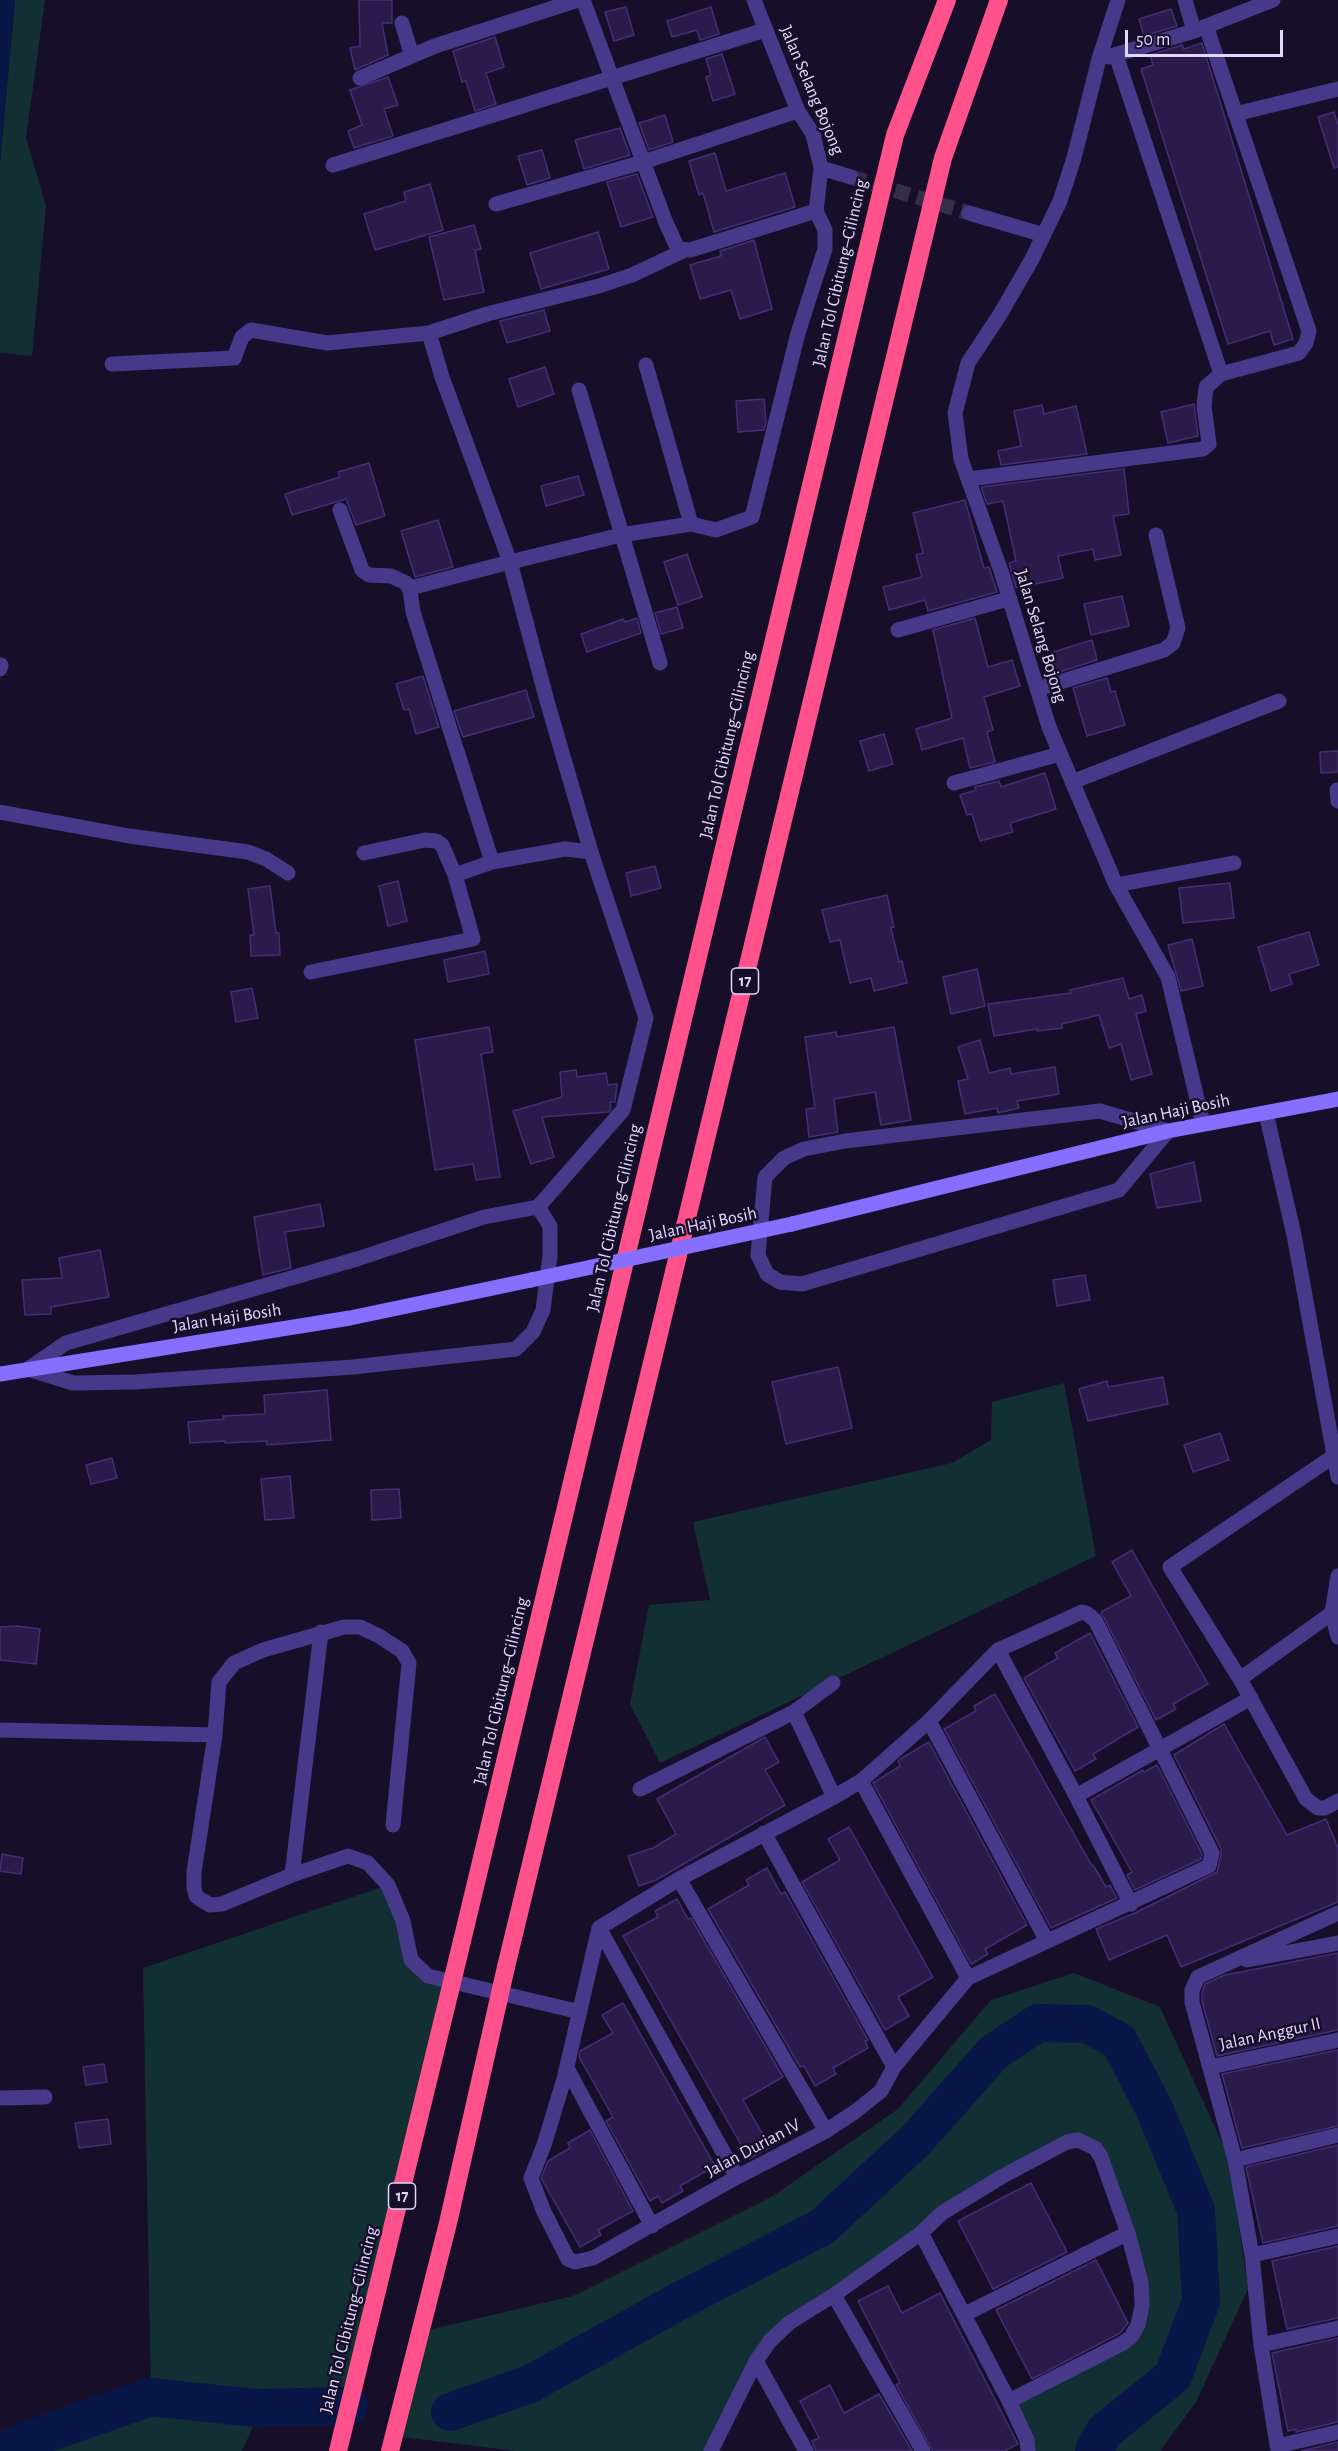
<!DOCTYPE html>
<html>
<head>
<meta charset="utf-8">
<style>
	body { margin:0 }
	#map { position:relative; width:1338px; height:2451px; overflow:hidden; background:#170f29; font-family:"Alegreya Sans",sans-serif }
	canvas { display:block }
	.scale { position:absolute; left:1125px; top:30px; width:158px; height:27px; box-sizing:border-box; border:3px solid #e1d7ff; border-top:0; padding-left:8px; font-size:18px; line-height:21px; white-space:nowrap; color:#e1d7ff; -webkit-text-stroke:4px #170f29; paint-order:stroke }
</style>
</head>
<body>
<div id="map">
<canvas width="1338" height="2451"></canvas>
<div class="scale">50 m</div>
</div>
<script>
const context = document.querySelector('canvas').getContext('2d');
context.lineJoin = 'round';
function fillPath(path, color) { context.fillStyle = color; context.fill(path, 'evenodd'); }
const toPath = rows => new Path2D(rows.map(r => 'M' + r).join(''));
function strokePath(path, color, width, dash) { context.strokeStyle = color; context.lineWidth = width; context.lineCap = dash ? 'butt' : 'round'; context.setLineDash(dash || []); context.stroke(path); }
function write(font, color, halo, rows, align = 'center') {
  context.font = font + ' "Alegreya Sans",sans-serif'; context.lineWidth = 5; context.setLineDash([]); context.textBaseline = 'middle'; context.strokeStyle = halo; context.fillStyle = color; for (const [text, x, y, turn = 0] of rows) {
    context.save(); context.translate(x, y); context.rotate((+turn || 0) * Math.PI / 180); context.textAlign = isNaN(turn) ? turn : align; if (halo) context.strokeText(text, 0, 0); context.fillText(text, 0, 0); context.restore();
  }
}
const green = toPath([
	[15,0,45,0,26,138,46,206,32,356,0,353,0,162],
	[1064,1383,1096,1556,660,1763,630,1704,649,1605,710,1600,693,1522,952,1463,991,1440,992,1402],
	[388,1885,411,1960,452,1984,349,2406,262,2407,242,2451,6,2451,28,2440,151,2397,143,1968],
	[1074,1973,1160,2007,1229,2158,1248,2289,1196,2402,1160,2451,1028,2451,1009,2401,1131,2337,1142,2306,1101,2157,1067,2142,921,2233,770,2341,709,2451,516,2451,394,2436,420,2332,573,2296,773,2196,898,2109,991,2000]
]);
const water = toPath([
	[0,0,15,0,0,163]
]);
const river = toPath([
	[450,2412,530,2384,681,2300,822,2227,916,2140,994,2052,1038,2023,1087,2024,1119,2041,1154,2108,1196,2210,1201,2301,1173,2376,1104,2432,1094,2451],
	[6,2451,28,2440,151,2397,254,2408,349,2406]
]);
const building = toPath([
	[359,0,392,0,392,23,382,23,388,55,355,70,350,48,360,46,359,0],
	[626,7,634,35,614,41,605,12,626,7],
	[711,7,719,34,700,40,697,30,672,37,667,21,711,7],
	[1171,9,1177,26,1144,36,1139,19,1171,9],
	[495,37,504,67,486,73,496,104,475,111,466,81,462,82,453,51,495,37],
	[1202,43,1293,339,1274,345,1270,331,1228,344,1141,69,1153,65,1150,55,1182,45,1184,49,1202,43],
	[722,54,735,94,713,101,706,77,711,75,706,59,722,54],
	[388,77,398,105,384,109,393,136,354,148,348,131,362,125,350,90,388,77],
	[1334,112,1338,125,1338,167,1334,168,1318,117,1334,112],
	[665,115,673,142,649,150,639,123,665,115],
	[620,128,630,155,584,169,575,140,620,128],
	[542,150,550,178,527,185,518,156,542,150],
	[715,153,726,191,785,173,795,207,714,232,703,193,699,195,689,161,715,153],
	[637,174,653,217,621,227,607,182,637,174],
	[430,184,443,230,375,250,364,214,406,201,404,192,430,184],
	[474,225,481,249,475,250,484,292,444,300,429,237,474,225],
	[598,232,609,269,541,289,530,253,598,232],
	[754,240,772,309,740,319,731,290,700,299,690,265,721,256,720,251,754,240],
	[544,310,550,331,507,343,500,321,544,310],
	[545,367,554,394,518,407,509,379,545,367],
	[764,399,766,422,764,430,738,432,736,401,764,399],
	[1194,404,1198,436,1168,443,1161,412,1194,404],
	[1042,405,1044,414,1076,406,1087,454,1001,465,998,451,1021,446,1014,411,1042,405],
	[369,463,385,516,356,525,346,499,292,515,285,494,340,477,338,472,369,463],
	[1124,469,1129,514,1113,516,1121,555,1095,560,1093,549,1058,556,1063,578,1016,588,1009,563,1016,561,1003,501,987,504,981,487,1124,469],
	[578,476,584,495,546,506,541,486,578,476],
	[965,500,984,568,989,567,997,592,928,611,925,600,889,610,883,587,922,577,916,555,923,553,913,513,965,500],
	[438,520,453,567,415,577,401,531,438,520],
	[687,554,702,597,678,605,664,562,687,554],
	[1122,596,1129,626,1091,635,1084,604,1122,596],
	[677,607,683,628,661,634,655,613,677,607],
	[637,618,641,633,587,652,581,634,623,619,625,622,637,618],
	[975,618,988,667,1012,660,1020,686,984,697,993,730,987,732,995,762,970,768,963,738,922,750,916,729,952,718,933,630,975,618],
	[1092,640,1097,660,1056,673,1050,653,1092,640],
	[423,676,439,727,416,734,409,709,404,710,396,684,423,676],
	[1107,678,1111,692,1115,691,1125,725,1087,736,1073,688,1107,678],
	[526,690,534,717,463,737,454,711,526,690],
	[884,734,893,764,869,771,860,741,884,734],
	[1338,751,1338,772,1321,773,1320,752,1338,751],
	[1045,773,1056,809,1010,823,1013,832,980,841,972,814,967,815,960,795,976,790,975,787,999,781,1001,787,1045,773],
	[655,866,661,888,631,896,626,873,655,866],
	[398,881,407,921,388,926,379,886,398,881],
	[1230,883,1234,918,1183,923,1179,888,1230,883],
	[270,886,276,933,279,933,280,955,251,956,250,935,254,935,248,889,270,886],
	[887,895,894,927,891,928,899,962,902,961,907,983,874,991,871,978,850,983,840,940,830,942,822,910,887,895],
	[1309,932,1319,965,1289,974,1292,984,1271,991,1258,947,1309,932],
	[1192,939,1203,986,1181,991,1168,945,1192,939],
	[485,951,489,974,448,982,444,960,485,951],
	[977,969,985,1006,951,1014,943,977,977,969],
	[1123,978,1129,999,1142,995,1146,1011,1136,1014,1152,1074,1131,1080,1121,1044,1109,1048,1099,1015,1062,1024,1062,1028,1037,1031,1037,1029,994,1036,988,1004,1071,993,1070,990,1123,978],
	[252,988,258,1018,236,1022,231,992,252,988],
	[489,1027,493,1052,481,1054,500,1177,476,1180,473,1164,435,1170,415,1040,489,1027],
	[894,1027,911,1120,881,1125,875,1092,834,1099,838,1132,809,1137,806,1109,815,1108,805,1037,836,1032,837,1037,894,1027],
	[980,1040,989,1073,1010,1068,1011,1074,1055,1067,1059,1094,1017,1101,1019,1108,998,1113,997,1108,965,1114,958,1081,968,1079,958,1047,980,1040],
	[576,1070,577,1077,606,1073,608,1085,617,1084,615,1102,610,1102,611,1109,609,1112,542,1117,554,1157,531,1164,513,1111,562,1097,560,1072,576,1070],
	[1194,1162,1201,1201,1157,1208,1150,1174,1194,1162],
	[320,1204,324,1226,285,1232,291,1268,263,1275,254,1217,320,1204],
	[100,1250,109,1297,51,1307,51,1314,25,1315,22,1280,62,1278,59,1258,100,1250],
	[1085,1275,1090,1300,1057,1306,1053,1280,1085,1275],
	[838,1367,852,1428,786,1444,772,1382,838,1367],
	[1163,1377,1168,1404,1088,1421,1079,1389,1107,1381,1108,1387,1163,1377],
	[327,1390,331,1440,267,1445,267,1441,225,1443,225,1441,190,1443,188,1422,224,1419,223,1416,265,1414,264,1395,327,1390],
	[1220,1433,1229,1460,1193,1472,1184,1445,1220,1433],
	[112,1458,117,1478,91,1484,86,1465,112,1458],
	[290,1476,294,1518,265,1520,261,1479,290,1476],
	[399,1489,401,1518,372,1520,371,1490,399,1489],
	[1132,1550,1208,1684,1173,1704,1176,1709,1156,1720,1101,1612,1131,1596,1112,1562,1132,1550],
	[17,1626,40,1629,36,1664,0,1660,0,1627,17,1626],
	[1090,1633,1138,1727,1093,1754,1096,1759,1075,1771,1024,1678,1058,1658,1055,1653,1090,1633],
	[995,1694,1092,1866,1093,1865,1106,1887,1110,1885,1117,1898,1051,1928,944,1729,976,1711,974,1706,995,1694],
	[1224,1724,1287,1835,1326,1819,1338,1848,1338,1902,1181,1967,1167,1935,1109,1960,1096,1929,1135,1913,1217,1872,1221,1855,1221,1849,1174,1755,1224,1724],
	[765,1737,779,1762,765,1770,785,1805,656,1880,639,1886,628,1856,653,1848,676,1834,657,1799,765,1737],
	[929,1742,1027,1925,985,1949,988,1954,971,1964,873,1783,900,1766,898,1761,902,1758,929,1742],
	[1157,1765,1202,1854,1201,1859,1135,1890,1127,1875,1132,1872,1091,1800,1143,1770,1144,1772,1157,1765],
	[849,1827,933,1977,898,1997,909,2016,885,2030,802,1882,840,1860,828,1839,849,1827],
	[2,1854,23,1858,21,1874,0,1871,2,1854],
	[767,1868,781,1894,785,1892,868,2040,865,2041,868,2048,833,2068,836,2074,815,2086,804,2066,800,2067,708,1909,749,1885,746,1880,767,1868],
	[677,1899,688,1919,691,1918,783,2077,743,2100,770,2147,749,2159,623,1936,658,1917,655,1911,677,1899],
	[1338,1953,1338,2030,1217,2056,1202,2001,1202,1992,1205,1984,1225,1975,1338,1953],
	[623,2003,715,2166,680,2186,683,2191,662,2203,658,2196,650,2201,606,2121,613,2117,579,2057,580,2051,613,2033,602,2015,623,2003],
	[1338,2050,1338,2126,1242,2148,1222,2074,1338,2050],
	[104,2064,107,2082,86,2085,83,2067,104,2064],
	[108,2119,111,2144,79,2148,75,2123,108,2119],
	[590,2130,633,2211,598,2230,601,2235,580,2247,541,2178,548,2161,570,2148,568,2143,590,2130],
	[1338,2145,1338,2226,1263,2243,1246,2167,1338,2145],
	[1031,2183,1067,2252,993,2289,958,2221,1031,2183],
	[1338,2246,1338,2318,1287,2329,1272,2261,1338,2246],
	[1096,2260,1128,2323,1120,2333,1032,2379,996,2310,1096,2260],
	[888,2286,902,2313,940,2293,1018,2444,1004,2451,933,2451,896,2385,900,2383,858,2301,888,2286],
	[1338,2338,1338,2422,1296,2432,1296,2429,1288,2431,1272,2353,1338,2338],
	[830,2385,844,2413,879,2394,912,2451,816,2451,812,2441,819,2438,800,2401,830,2385],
	[1338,2442,1338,2451,1301,2451,1338,2442]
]);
const minorTunnel = toPath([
	[851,177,969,213]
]);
const minor = toPath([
	[583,0,666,223,678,249,690,250,816,211],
	[1118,0,1099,59,1074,158,1060,201,1031,261,999,316,968,363,955,413,961,459,1001,571,1049,727,1116,885,1168,977,1203,1124],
	[1185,0,1194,31],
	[402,23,412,56],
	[1116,55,1221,374],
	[1108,57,1194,31,1273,0],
	[360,78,435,46,578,0],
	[1235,114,1338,89],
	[333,165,765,30],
	[821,168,851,177],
	[496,204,643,162,798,111],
	[969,213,1044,235],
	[112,364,234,358,242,337,251,330,327,343,429,333,487,314,599,286,632,275,683,251],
	[646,365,691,524],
	[579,390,660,663],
	[969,479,1203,449,1209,444,1204,406,1206,387,1221,374,1299,353,1306,343,1309,331,1206,26],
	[340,510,362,570,369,575,391,576,406,583,410,590],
	[898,630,1008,599],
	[0,669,1,665],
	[1037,689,1164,650,1173,643,1178,628,1156,535],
	[1072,782,1279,701],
	[954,783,1060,754],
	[1337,790,1338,801],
	[0,812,129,836,248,852,266,859,288,873],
	[364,853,425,840,436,841,442,845,455,875,492,862,565,849,591,852],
	[492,862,413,612,410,590,414,587,510,562,621,535,691,524,716,530,752,517,798,333,825,249,825,230,816,211,821,168,813,134,798,111,754,0],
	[1116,885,1234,863],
	[311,972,473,939,455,875],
	[1100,1111,1168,1131,1119,1190,802,1284,780,1282,767,1274,758,1255,765,1177,784,1158,804,1149,845,1141,1100,1111],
	[1266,1113,1294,1235,1338,1477],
	[28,1369,66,1343,357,1259,484,1217,538,1207,623,1110,646,1018,591,852,547,701,510,562,442,377,429,333],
	[28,1369,73,1383,135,1382,353,1367,516,1349,533,1332,543,1310,550,1256,550,1226,538,1207],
	[1334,1456,1170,1567,1240,1679,1306,1799,1318,1808,1325,1808,1338,1801],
	[1338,1576,1332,1613,1338,1637],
	[1082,1612,1086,1613,1095,1620,1209,1847,1212,1853,1209,1866,968,1978,894,2067,881,2091,856,2111,826,2131,737,2177,593,2258,575,2262,568,2259,544,2212,531,2178,544,2145,564,2079,599,1928,679,1879,834,1797,861,1781,929,1721,998,1650,1082,1612],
	[998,1650,1076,1796,1131,1904],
	[1240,1679,1332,1613],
	[794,1712,834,1797],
	[929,1721,1047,1941],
	[0,1730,215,1735,194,1872,194,1888,196,1896,200,1899,210,1905,222,1904,292,1875,348,1856,368,1863,388,1885,403,1921,411,1960,428,1976,580,2012],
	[215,1735,219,1682,234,1663,263,1650,344,1627,360,1627,379,1636,402,1651,409,1663,393,1825],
	[861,1781,968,1978],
	[640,1789,794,1712,833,1683],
	[1076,1796,1251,1698],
	[764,1833,894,2067],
	[292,1875,321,1632],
	[679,1879,826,2131],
	[599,1928,737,2177],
	[1247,1960,1338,1943],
	[1210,2067,1338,2040],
	[567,2068,652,2226],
	[0,2098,45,2097],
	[1235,2160,1338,2135],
	[921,2233,1009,2401,1027,2440,1028,2451],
	[1252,2255,1338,2236],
	[834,2295,923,2451],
	[965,2314,1128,2233],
	[1261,2345,1338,2328],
	[756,2361,806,2451],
	[1277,2446,1338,2432],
	[711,2451,756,2361,770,2341,789,2323,834,2295,921,2233,942,2213,1003,2176,1067,2142,1078,2140,1095,2148,1101,2157,1128,2233,1141,2283,1142,2306,1138,2325,1131,2337,1123,2343,1009,2401],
	[1278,2451,1261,2345,1252,2255,1235,2160,1192,2002,1192,1990,1198,1977,1338,1913]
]);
const secondary = toPath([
	[792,1224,1168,1131,1338,1099],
	[0,1374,350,1318,531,1280]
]);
const motorway = toPath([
	[462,1941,895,135,947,0],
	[506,1967,943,158,999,0]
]);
const secondaryBridge = toPath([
	[531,1280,792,1224]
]);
const motorwayBridge = toPath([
	[338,2451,462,1941],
	[390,2451,448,2223,506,1967]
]);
const shields = [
	[745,981,27],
	[402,2196,27]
];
const shieldNames = [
	["17",745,981],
	["17",402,2196]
];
const streetNames = [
	["Jalan Selang Bojong",812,90,67],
	["Jalan Tol Cibitung–Cilincing",840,273,-77],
	["Jalan Selang Bojong",1041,636,73],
	["Jalan Tol Cibitung–Cilincing",727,745,-77],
	["Jalan Haji Bosih",1176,1111,-12],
	["Jalan Tol Cibitung–Cilincing",614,1218,-77],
	["Jalan Haji Bosih",703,1224,-12],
	["Jalan Haji Bosih",227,1318,-9],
	["Jalan Tol Cibitung–Cilincing",501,1691,-77],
	["Jalan Anggur II",1270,2034,-12],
	["Jalan Durian IV",753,2148,-28],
	["Jalan Tol Cibitung–Cilincing",349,2320,-76]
];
fillPath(green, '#122f33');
fillPath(water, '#091748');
strokePath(river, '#091748', 38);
fillPath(building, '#2b1b4a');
strokePath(building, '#462c77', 1.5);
strokePath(minorTunnel, '#352d49', 15, [15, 8]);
strokePath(minor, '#473989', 15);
strokePath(secondary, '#866eff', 15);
strokePath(motorway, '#ff528c', 18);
strokePath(secondaryBridge, '#866eff', 15);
strokePath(motorwayBridge, '#ff528c', 18);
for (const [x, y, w] of shields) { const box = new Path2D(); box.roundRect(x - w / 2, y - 13, w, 26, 4.5); context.fillStyle = '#170f29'; context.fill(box); strokePath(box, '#e1d7ff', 1.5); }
write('bold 16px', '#e1d7ff', null, shieldNames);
write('18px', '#e1d7ff', '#170f29', streetNames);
</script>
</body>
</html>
